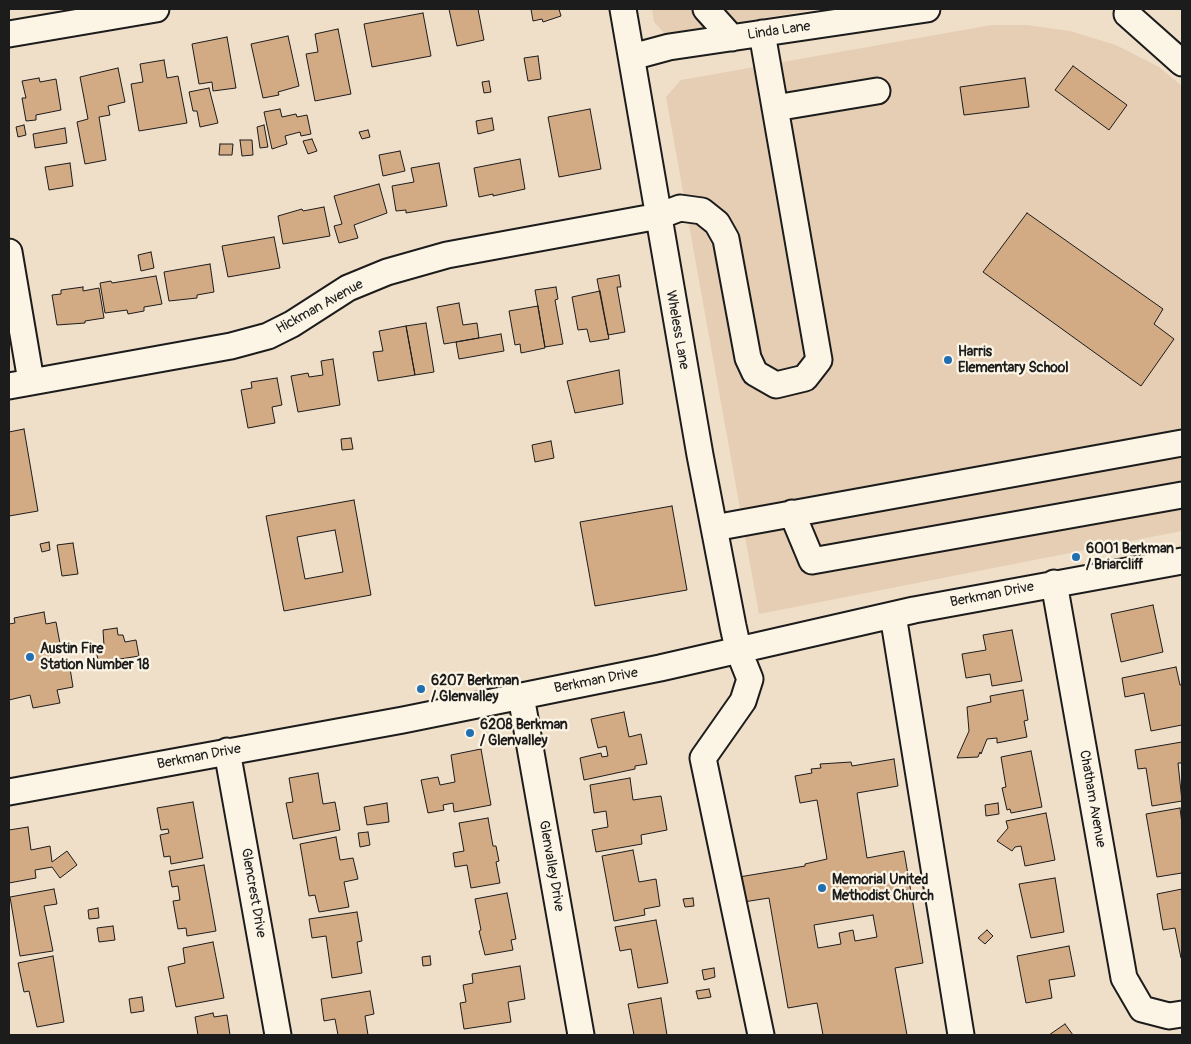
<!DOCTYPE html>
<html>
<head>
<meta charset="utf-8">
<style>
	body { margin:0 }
	#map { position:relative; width:1191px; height:1044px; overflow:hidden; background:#efdec8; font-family:Pangolin,sans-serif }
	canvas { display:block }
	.frame { position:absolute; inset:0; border:10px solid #1c1c1c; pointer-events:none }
</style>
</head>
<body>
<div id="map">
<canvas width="1191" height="1044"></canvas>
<div class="frame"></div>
</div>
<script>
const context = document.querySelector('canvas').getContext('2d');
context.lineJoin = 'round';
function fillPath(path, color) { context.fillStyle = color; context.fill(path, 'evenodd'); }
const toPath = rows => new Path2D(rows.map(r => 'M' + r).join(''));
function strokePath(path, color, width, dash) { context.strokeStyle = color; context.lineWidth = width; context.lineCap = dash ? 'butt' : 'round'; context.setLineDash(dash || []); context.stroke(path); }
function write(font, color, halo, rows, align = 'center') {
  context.font = font + ' Pangolin,sans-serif'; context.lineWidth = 4.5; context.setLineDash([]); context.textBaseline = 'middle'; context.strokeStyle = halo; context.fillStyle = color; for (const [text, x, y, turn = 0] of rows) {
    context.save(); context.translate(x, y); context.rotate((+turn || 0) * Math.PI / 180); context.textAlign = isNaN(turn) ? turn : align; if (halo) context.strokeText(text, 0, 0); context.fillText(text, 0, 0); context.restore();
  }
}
const built = toPath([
	[652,9,817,9,666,35,654,22],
	[992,25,1026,25,1070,31,1116,45,1159,67,1182,86,1182,531,759,614,666,97,681,80]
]);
const building = toPath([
	[449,9,478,9,484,40,457,46,449,9],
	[531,9,559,9,561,16,543,22,542,19,533,21,531,9],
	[423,13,431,56,372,67,364,24,423,13],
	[338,29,351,94,315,101,306,54,318,52,315,34,338,29],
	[288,36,299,86,278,92,279,95,263,98,251,44,288,36],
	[227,37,236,88,213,91,212,82,199,84,192,44,227,37],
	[538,56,541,79,528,81,524,58,538,56],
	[164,60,167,78,178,76,187,123,139,131,131,84,143,82,140,64,164,60],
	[1073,66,1127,105,1109,130,1055,90,1073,66],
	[118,68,125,102,108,106,110,115,99,117,106,160,85,164,77,122,88,119,80,77,118,68],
	[39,78,40,82,56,79,61,110,36,115,36,120,26,121,22,98,26,98,22,81,39,78],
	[1025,78,1029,107,964,115,960,87,1025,78],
	[489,81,491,92,484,93,482,82,489,81],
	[209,88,218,123,200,127,197,111,193,111,189,92,209,88],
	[280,109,282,117,296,114,297,117,307,115,311,134,301,136,300,132,285,136,287,144,272,149,264,112,280,109],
	[590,109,601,169,559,177,548,117,590,109],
	[492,118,494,130,478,134,476,121,492,118],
	[24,125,26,135,18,137,16,127,24,125],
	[264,125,268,147,260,148,257,127,264,125],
	[65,128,67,143,35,148,33,134,65,128],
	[368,130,370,137,362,139,359,132,368,130],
	[312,139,317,151,308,154,303,141,312,139],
	[240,140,252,140,253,155,242,156,240,140],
	[220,144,233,144,232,155,219,155,220,144],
	[400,151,405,171,383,176,379,155,400,151],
	[520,159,525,189,493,196,493,194,479,197,474,168,520,159],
	[70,163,73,186,49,190,45,167,70,163],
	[439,163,447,206,406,213,406,210,396,211,392,186,414,182,411,168,439,163],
	[379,184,387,213,354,225,358,238,339,243,334,226,342,224,334,196,379,184],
	[324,207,330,236,283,244,278,216,302,209,303,211,324,207],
	[1027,213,1163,309,1154,324,1174,339,1141,386,983,272,1027,213],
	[274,237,280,268,228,277,222,246,274,237],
	[151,252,154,268,141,271,138,255,151,252],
	[210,264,214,292,197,295,197,298,169,301,164,272,210,264],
	[619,275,621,287,617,287,625,332,608,335,597,279,619,275],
	[156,276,162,304,144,307,144,311,128,314,127,310,105,313,100,283,111,281,112,283,156,276],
	[83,287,83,291,99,288,104,318,85,321,85,323,57,325,52,295,61,294,61,290,83,287],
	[556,287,558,299,555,300,563,344,545,347,535,290,556,287],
	[600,291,609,339,590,342,587,329,578,330,572,297,600,291],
	[459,303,463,325,477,323,479,338,444,344,437,307,459,303],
	[538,306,545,348,521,353,520,344,515,345,509,311,538,306],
	[426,323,434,372,415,375,406,326,426,323],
	[406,326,415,375,378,381,373,352,383,351,379,331,406,326],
	[501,334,504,351,459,359,456,342,501,334],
	[333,359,340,405,298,412,291,376,308,373,309,377,323,375,321,361,333,359],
	[619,370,623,404,575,413,567,381,619,370],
	[277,378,282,405,272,407,275,423,248,428,241,390,252,388,251,382,277,378],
	[24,429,38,511,9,516,9,432,24,429],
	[351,438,353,449,342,450,341,439,351,438],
	[551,441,554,458,535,462,532,445,551,441],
	[354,500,371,595,284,611,266,516,354,500],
	[335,530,343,572,305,579,297,537,335,530],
	[672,506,687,590,595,606,580,522,672,506],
	[49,542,50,550,42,552,40,544,49,542],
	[73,543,78,574,62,576,57,545,73,543],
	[1153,605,1163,652,1121,662,1111,614,1153,605],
	[44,612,46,624,56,622,61,649,50,651,52,665,69,662,73,687,57,690,60,703,33,708,30,695,9,700,9,624,15,623,14,618,44,612],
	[117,628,118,635,123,635,125,642,136,640,139,656,120,659,121,665,109,667,108,660,98,661,96,648,104,646,103,630,117,628],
	[1012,630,1022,681,992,686,990,674,966,678,962,654,986,650,983,635,1012,630],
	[1176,667,1180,685,1182,685,1182,725,1151,731,1144,693,1125,697,1122,678,1176,667],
	[1023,690,1028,720,1024,721,1027,737,997,743,997,738,987,739,981,754,980,752,978,757,957,758,969,731,967,707,991,702,990,696,1023,690],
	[624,712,629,737,641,734,647,764,635,766,635,769,584,780,580,758,601,753,602,757,608,756,606,746,598,748,591,719,624,712],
	[1182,742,1182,763,1178,763,1182,801,1152,806,1146,768,1138,769,1135,750,1182,742],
	[481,749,491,805,454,812,453,803,443,805,444,810,428,813,421,780,438,777,440,785,455,782,451,755,481,749],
	[1031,751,1042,807,1011,813,1010,809,1007,810,1002,788,1006,787,1001,757,1031,751],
	[894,759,898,786,857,793,867,858,904,851,923,963,895,968,907,1035,823,1035,817,1003,788,1008,769,898,737,903,733,878,805,866,805,864,827,859,817,800,800,803,795,776,812,773,811,769,821,768,820,764,851,762,852,766,894,759],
	[873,915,877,937,855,941,853,930,839,933,841,944,818,948,814,925,873,915],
	[318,773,323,804,335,802,340,830,293,839,286,803,293,802,289,778,318,773],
	[630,778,633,800,661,796,667,830,641,835,642,844,596,852,592,830,608,827,606,811,594,813,590,785,630,778],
	[193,802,203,858,171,864,170,856,164,857,160,835,169,833,168,829,161,830,157,808,193,802],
	[387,803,389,822,367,825,364,807,387,803],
	[998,803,999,814,986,816,985,805,998,803],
	[1180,808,1182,824,1182,873,1157,877,1146,814,1180,808],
	[1046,813,1055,860,1025,866,1021,846,1015,847,1012,851,997,841,1008,828,1006,821,1046,813],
	[488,818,493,846,496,846,499,861,496,862,500,883,471,888,467,865,455,867,453,853,464,851,459,823,488,818],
	[28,827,31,850,50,846,52,862,67,851,77,865,60,878,52,867,35,870,36,878,9,883,9,830,28,827],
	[368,832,370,845,360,847,358,833,368,832],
	[336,837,340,860,353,858,358,879,344,882,349,907,319,912,315,895,309,896,300,844,336,837],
	[633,850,639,882,656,879,660,906,644,909,645,915,614,921,602,856,633,850],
	[204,865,216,931,187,936,186,928,178,929,173,901,180,900,178,886,172,887,169,871,204,865],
	[1055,878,1064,932,1031,938,1019,884,1055,878],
	[54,889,57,904,44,906,53,951,20,956,10,897,54,889],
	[1182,889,1182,958,1181,958,1175,928,1163,930,1157,894,1182,889],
	[507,893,516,939,511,940,513,950,485,955,479,931,481,930,475,899,507,893],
	[693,898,694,906,685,907,683,899,693,898],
	[98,908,99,918,89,919,88,910,98,908],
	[357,912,362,941,357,942,362,973,332,978,326,936,312,938,309,919,357,912],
	[656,920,668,983,638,988,631,949,620,951,615,927,656,920],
	[113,926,115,940,99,942,97,928,113,926],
	[987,930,993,936,985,944,978,938,987,930],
	[213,942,224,998,176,1007,168,967,185,963,183,948,213,942],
	[1069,946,1075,976,1049,980,1052,998,1026,1003,1017,956,1069,946],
	[53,956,64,1022,37,1027,29,991,24,992,18,963,53,956],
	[430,956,431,965,423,966,422,957,430,956],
	[520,966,525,999,508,1002,511,1022,464,1029,460,1003,466,1002,463,985,473,983,472,974,520,966],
	[714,968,715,977,704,980,702,970,714,968],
	[709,989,711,997,698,999,696,991,709,989],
	[370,991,374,1014,365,1016,368,1035,338,1035,335,1019,324,1021,321,999,370,991],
	[142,997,144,1011,131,1013,129,999,142,997],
	[661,998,667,1035,634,1035,628,1004,661,998],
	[213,1013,214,1017,227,1015,230,1035,198,1035,195,1017,213,1013],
	[1065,1024,1073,1035,1049,1035,1065,1024]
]);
const minor = toPath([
	[623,9,700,455,733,626,738,649,750,679,743,701,703,758,761,1035],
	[706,9,732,38],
	[1127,14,1182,63],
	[9,34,156,9],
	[632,57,669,47,927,9],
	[775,108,877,91],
	[9,252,31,381],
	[9,386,231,346,268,336,292,324,348,288,387,272,447,255,659,216,680,208,702,211,717,223,726,239,748,358,755,373,776,385,805,378,819,360,762,33],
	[792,513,812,561,1182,495],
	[714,528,1182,443],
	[1054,583,1124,978,1142,1009,1169,1016,1182,1014],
	[893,615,961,1035],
	[521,696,581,1035],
	[227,751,278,1035],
	[9,792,403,720,660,668,914,610,1182,561]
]);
const markers = [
	[948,360,5,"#1f6fb2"],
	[1076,557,5,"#1f6fb2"],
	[30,657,5,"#1f6fb2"],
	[421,689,5,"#1f6fb2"],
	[470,733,5,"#1f6fb2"],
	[822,888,5,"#1f6fb2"]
];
const streetNames = [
	["Linda Lane",779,31,-8],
	["Hickman Avenue",320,307,-29],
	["Wheless Lane",677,330,80],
	["Berkman Drive",992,595,-11],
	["Berkman Drive",596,681,-11],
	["Berkman Drive",199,757,-11],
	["Chatham Avenue",1092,799,80],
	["Glenvalley Drive",551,866,80],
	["Glencrest Drive",253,893,80]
];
const poiNames = [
	["Harris",958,352],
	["Elementary School",958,368],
	["6001 Berkman",1086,549],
	["/ Briarcliff",1086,565],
	["Austin Fire",40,649],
	["Station Number 18",40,665],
	["6207 Berkman",431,681],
	["/ Glenvalley",431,697],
	["6208 Berkman",480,725],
	["/ Glenvalley",480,741],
	["Memorial United",832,880],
	["Methodist Church",832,896]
];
fillPath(built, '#e6ceb4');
fillPath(building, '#d2aa84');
strokePath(building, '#1c1c1c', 1);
strokePath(minor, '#1c1c1c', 29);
strokePath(minor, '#fcf5e5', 25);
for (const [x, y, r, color] of markers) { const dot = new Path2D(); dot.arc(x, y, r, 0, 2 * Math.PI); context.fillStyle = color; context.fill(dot); strokePath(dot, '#fcf5e5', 2); }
write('14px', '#1c1c1c', '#fcf5e5', streetNames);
write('bold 14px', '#1c1c1c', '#fcf5e5', poiNames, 'left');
</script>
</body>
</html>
